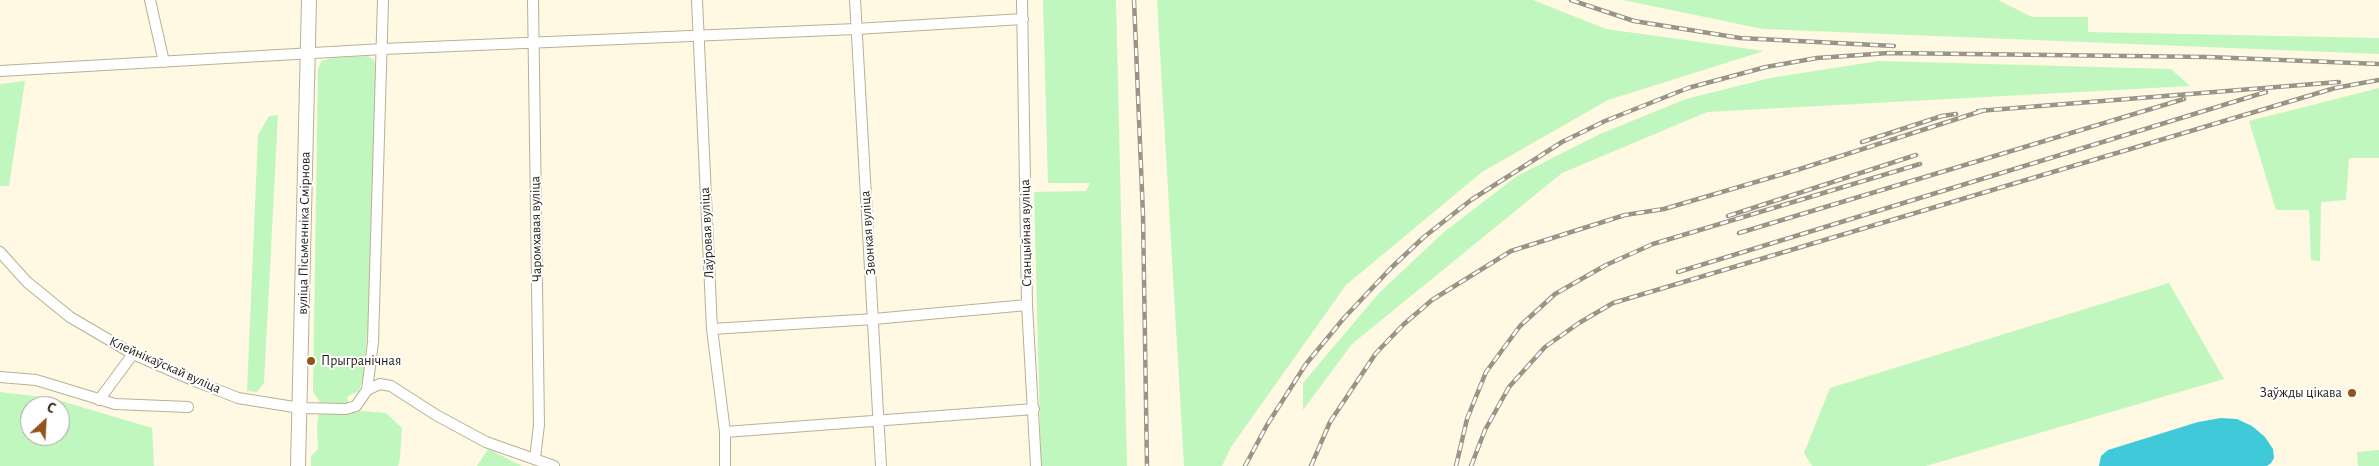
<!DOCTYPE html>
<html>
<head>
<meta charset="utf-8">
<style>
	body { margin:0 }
	#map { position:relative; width:2379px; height:466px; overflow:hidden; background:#fff8e2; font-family:"Alegreya Sans",sans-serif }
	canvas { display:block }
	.north { position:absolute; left:20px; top:396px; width:50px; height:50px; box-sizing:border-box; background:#fff; border:1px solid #a6a5a1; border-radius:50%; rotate:25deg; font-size:14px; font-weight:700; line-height:20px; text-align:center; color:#211d13 }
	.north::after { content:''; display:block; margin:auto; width:18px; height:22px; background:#93531c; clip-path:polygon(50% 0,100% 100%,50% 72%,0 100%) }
</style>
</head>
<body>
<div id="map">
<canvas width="2379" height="466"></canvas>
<div class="north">С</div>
</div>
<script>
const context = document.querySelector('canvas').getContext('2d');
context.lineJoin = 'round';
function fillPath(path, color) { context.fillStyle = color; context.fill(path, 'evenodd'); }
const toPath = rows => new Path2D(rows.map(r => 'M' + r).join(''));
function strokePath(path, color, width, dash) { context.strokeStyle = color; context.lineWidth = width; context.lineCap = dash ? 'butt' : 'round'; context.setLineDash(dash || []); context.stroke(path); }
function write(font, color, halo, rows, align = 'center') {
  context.font = font + ' "Alegreya Sans",sans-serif'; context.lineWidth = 4; context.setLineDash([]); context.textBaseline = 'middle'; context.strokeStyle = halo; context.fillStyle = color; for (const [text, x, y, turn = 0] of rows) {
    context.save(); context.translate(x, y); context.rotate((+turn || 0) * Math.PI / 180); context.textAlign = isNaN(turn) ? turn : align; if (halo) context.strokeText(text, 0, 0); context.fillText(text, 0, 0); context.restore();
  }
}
const green = toPath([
	[1043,0,1116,0,1127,466,1041,466,1034,192,1086,191,1090,183,1048,183],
	[1157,0,1533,0,1606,29,1764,51,1608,100,1482,172,1346,285,1231,447,1222,466,1184,466],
	[1623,0,1998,0,2032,17,2088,17,2088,32,2379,38,2379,54,1763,29],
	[368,56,374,60,377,70,368,325,363,378,359,391,347,397,351,413,362,411,386,413,402,428,400,458,398,466,311,466,311,456,318,449,317,426,320,402,313,392,318,69,322,61,331,58],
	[1879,61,2171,69,2190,86,1707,112,1562,173,1352,344,1303,410,1303,383,1379,293,1444,232,1517,176,1600,134,1686,99,1770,78],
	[25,81,9,186,0,186,0,84],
	[2379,88,2379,158,2349,158,2346,200,2321,202,2320,261,2311,260,2309,210,2276,210,2249,121],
	[278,115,264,383,257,392,247,391,258,135,269,116],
	[2169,283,2224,379,1926,466,1812,466,1804,453,1830,388],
	[0,392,51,398,152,428,154,466,0,466],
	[30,406,60,406,60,436,30,436],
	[488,449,522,466,477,466],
	[2379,450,2379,466,2358,466,2357,452]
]);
const water = toPath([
	[2221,418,2237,419,2252,426,2265,437,2273,449,2274,458,2271,463,2267,466,2099,466,2101,456,2108,450,2198,422]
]);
const minor = toPath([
	[150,0,164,62],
	[533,0,539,425,535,458],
	[697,0,712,329,725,432,725,466],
	[855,0,881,466],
	[1022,0,1027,305,1036,466],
	[0,71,383,49,856,29,1023,19],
	[0,252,27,282,70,317,133,354,190,379,238,398,300,408,346,409,356,406,367,390,380,384,391,386,436,415,486,442,554,466],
	[712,329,874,319,1027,305],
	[0,377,36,380,115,404,188,407],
	[367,390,373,342,383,0],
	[99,400,133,354],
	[725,432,1034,409]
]);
const secondary = toPath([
	[298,466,309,0]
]);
const rail = toPath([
	[1134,0,1143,215,1147,466],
	[1571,0,1634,21,1740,38,1894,46],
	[1978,111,2339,82],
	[1862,142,1942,116,1956,114],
	[1728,216,1916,155],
	[1739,233,2184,99],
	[1678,272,2266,92],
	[1245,466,1267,425,1306,364,1344,318,1391,268,1424,237,1471,200,1562,142,1605,121,1688,88,1766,67,1817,58,1889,53,2208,57,2379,64],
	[1311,466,1330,422,1376,353,1404,324,1432,300,1511,251,1625,215,1664,209,1800,169,1985,110],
	[1456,466,1467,419,1486,372,1520,326,1555,294,1606,265,1653,244,1920,164],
	[1471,466,1485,430,1509,387,1545,347,1579,323,1613,303,2335,88,2379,80]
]);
const markers = [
	[311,361,5,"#93531c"],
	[2352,393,5,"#93531c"]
];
const streetNames = [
	["Чаромхавая вуліца",536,229,-91],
	["вуліца Пісьменніка Смірнова",304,233,-89],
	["Лаўровая вуліца",707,233,-93],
	["Звонкая вуліца",868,233,-94],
	["Станцыйная вуліца",1026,233,-91],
	["Клейнікаўскай вуліца",165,365,24]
];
const poiNames = [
	["Прыгранічная",321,361],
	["Заўжды цікава",2342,393,"right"]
];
fillPath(green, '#c0f7bf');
fillPath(water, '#40cad9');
strokePath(minor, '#b9b096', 12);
strokePath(secondary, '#b9b096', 16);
strokePath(minor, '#fff', 10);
strokePath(secondary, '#fff', 14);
strokePath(rail, '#9a9484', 4.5);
strokePath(rail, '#fff', 2.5, [8]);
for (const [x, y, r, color] of markers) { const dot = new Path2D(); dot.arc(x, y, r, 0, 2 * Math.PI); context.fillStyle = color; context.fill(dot); strokePath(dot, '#fff', 2); }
write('14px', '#211d13', '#fff', streetNames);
write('14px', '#211d13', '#fff', poiNames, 'left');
</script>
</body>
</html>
